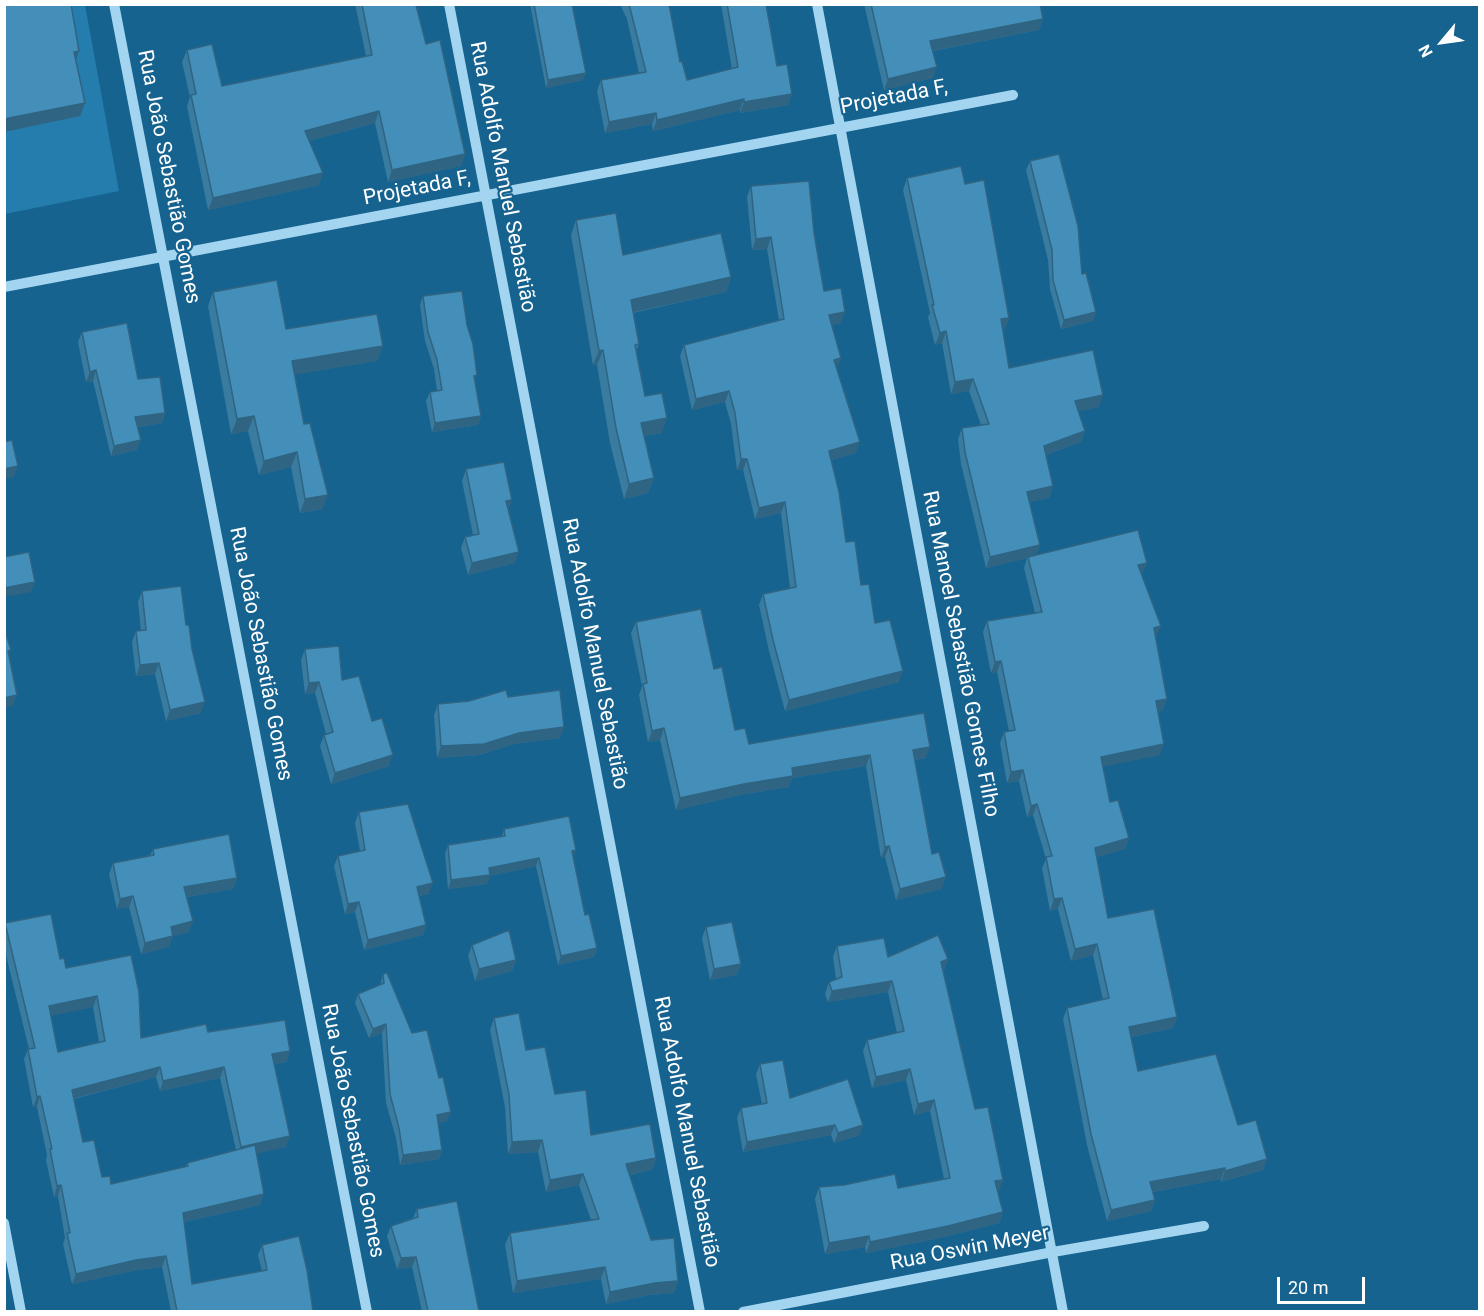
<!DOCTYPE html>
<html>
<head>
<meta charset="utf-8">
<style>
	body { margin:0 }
	#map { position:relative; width:1484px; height:1316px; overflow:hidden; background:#166390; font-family:Roboto,sans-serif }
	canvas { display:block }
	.frame { position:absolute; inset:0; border:6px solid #fff; pointer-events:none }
	.north { position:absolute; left:1412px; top:12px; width:60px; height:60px; -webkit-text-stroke:4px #166390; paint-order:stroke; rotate:241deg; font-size:16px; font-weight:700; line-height:24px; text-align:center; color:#fff }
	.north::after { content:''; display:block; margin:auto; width:21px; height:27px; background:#fff; clip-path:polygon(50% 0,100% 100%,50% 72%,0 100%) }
	.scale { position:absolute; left:1277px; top:1277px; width:88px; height:27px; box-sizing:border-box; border:3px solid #fff; border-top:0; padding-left:8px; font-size:18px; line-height:21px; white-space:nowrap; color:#fff; -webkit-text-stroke:4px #166390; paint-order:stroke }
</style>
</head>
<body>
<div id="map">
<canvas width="1484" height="1316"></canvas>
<div class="frame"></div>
<div class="north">N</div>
<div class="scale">20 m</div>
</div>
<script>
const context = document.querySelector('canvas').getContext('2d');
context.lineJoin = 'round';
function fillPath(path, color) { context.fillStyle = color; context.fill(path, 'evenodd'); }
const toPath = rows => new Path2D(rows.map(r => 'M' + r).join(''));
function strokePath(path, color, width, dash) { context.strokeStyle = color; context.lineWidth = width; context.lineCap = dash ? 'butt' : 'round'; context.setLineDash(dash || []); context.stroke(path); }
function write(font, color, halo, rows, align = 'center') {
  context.font = font + ' Roboto,sans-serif'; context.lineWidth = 4.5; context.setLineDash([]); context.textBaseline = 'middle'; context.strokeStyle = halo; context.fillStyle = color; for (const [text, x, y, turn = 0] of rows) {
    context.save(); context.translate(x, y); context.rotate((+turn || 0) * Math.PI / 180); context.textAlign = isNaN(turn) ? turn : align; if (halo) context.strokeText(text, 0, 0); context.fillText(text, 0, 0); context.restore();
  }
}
const green = toPath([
	[5,5,85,5,119,191,5,214]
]);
const minor = toPath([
	[114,4,367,1312],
	[449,4,700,1312],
	[817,4,1063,1312],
	[4,287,1013,95],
	[4,1223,21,1312],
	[743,1312,1053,1252,1204,1226]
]);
const wall = toPath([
	[355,4,414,4,426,44,465,154,461,166,388,182,375,123,309,141,319,185,208,210,187,106,190,97,182,62,187,50,222,86,366,56],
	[530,4,572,4,583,80,546,88],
	[620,4,673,4,669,5,680,62,687,80,732,69,721,4,766,4,777,66,792,94,788,105,740,113,740,110,653,131,652,124,605,133,597,91,601,80,639,73,627,19],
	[864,4,1040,4,1043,19,1039,30,933,51,933,78,884,90],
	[1030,161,1082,274,1096,312,1093,321,1061,329,1050,289,1048,260,1026,170],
	[907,178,965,184,1009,318,1005,329,1003,329,1009,368,1099,407,1078,411,1085,431,1081,442,1046,455,1053,486,1049,498,1029,502,1040,545,1036,555,1142,574,1142,575,1156,638,1163,710,1158,711,1160,755,1103,766,1110,802,1129,838,1125,849,1097,857,1108,918,1177,1017,1173,1028,1131,1037,1138,1071,1238,1125,1267,1159,1263,1170,1221,1182,1221,1179,1153,1192,1155,1200,1151,1211,1107,1221,1087,1145,1063,1019,1067,1008,1103,1000,1093,955,1071,961,1058,909,1050,911,1042,868,1046,859,1033,815,1027,817,1019,781,1007,783,1000,743,1004,732,1009,731,997,672,991,673,983,632,987,621,1035,613,1024,568,1027,558,986,568,961,464,958,439,962,428,981,425,969,391,951,394,942,343,935,345,928,317,930,313,903,190],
	[751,186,814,233,824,291,841,323,831,325,841,358,837,368,856,453,832,460,846,542,875,623,899,682,785,711,769,651,759,605,763,594,790,588,781,513,755,519,743,470,737,470,731,424,725,402,692,410,680,356,684,345,779,320,767,249,752,250,747,197],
	[576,220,623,255,731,277,726,292,633,313,639,344,636,351,645,396,662,433,644,436,654,478,648,493,624,499,610,443,597,365,593,365,571,235],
	[213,292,286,329,383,346,377,361,295,374,304,424,323,509,300,513,291,467,259,475,248,431,231,434,208,306],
	[423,296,475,382,481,416,478,425,432,432,426,401,430,392,437,391,434,369,425,341,420,305],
	[82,332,138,379,165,413,162,423,138,427,137,450,111,456,93,381,86,382,78,342],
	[466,469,512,500,508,510,515,563,468,575,461,548,465,537,473,535,462,481],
	[142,591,186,625,201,713,166,721,155,674,136,676,132,642,136,631,141,631,138,602],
	[636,622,714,669,735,730,749,744,926,758,915,760,932,854,942,889,896,900,885,857,881,858,866,766,792,778,789,787,740,795,676,810,660,740,648,742,639,695,642,686,631,633],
	[305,649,342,680,372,721,389,766,331,784,320,746,324,735,326,734,315,693,305,694,301,660],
	[508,697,560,738,514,744,479,755,437,758,434,715,438,704],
	[359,812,429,894,419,896,426,925,423,935,364,950,355,912,345,914,334,866,338,856,360,851,355,823],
	[504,829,576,850,573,858,585,915,597,948,594,957,558,965,536,866,490,876,487,884,448,889,445,854,448,845,502,836],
	[153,849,237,878,233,889,187,897,189,932,173,936,169,947,141,954,129,907,117,909,109,874,113,863,150,855],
	[5,923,60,959,66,968,141,1038,208,1032,290,1051,286,1062,274,1064,286,1147,256,1153,260,1205,184,1222,192,1284,262,1271,258,1255,262,1245,313,1311,171,1311,162,1267,132,1271,72,1284,63,1244,65,1238,58,1196,54,1197,46,1160,47,1155,37,1107,33,1107,24,1059,28,1049,29,1049,4,947],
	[93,1007,99,1042,58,1052,51,1015],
	[156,1077,160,1091,220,1078,236,1150,187,1163,185,1167,111,1184,102,1177,83,1142,74,1099],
	[706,927,741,964,736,975,710,980,702,938],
	[472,945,516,960,512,971,475,981,468,956],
	[837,946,888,957,948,959,944,970,943,971,975,1109,1003,1180,998,1191,1003,1212,999,1223,944,1237,866,1253,865,1247,825,1254,815,1199,819,1187,898,1188,944,1179,930,1111,914,1115,906,1080,872,1088,863,1051,867,1040,897,1033,888,992,828,1002,825,994,829,982,836,979,833,957],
	[383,974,447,1121,438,1123,442,1150,439,1159,400,1165,396,1138,386,1103,382,1033,369,1038,355,1003,358,994,380,985],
	[494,1018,526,1050,555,1094,591,1135,656,1158,652,1170,629,1175,651,1240,678,1281,674,1293,650,1295,606,1304,601,1279,513,1293,505,1245,510,1233,591,1220,579,1185,546,1192,538,1152,508,1154,505,1107,490,1030],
	[760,1064,790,1098,860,1135,834,1143,831,1135,743,1152,737,1118,741,1108,762,1104,756,1074],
	[417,1209,479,1311,422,1311,412,1267,397,1269,387,1236,391,1226,413,1218]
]);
const shadedWall = toPath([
	[1043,19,1039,30,926,52,930,41],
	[79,51,74,65,74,52],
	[937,67,933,78,884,90,888,79],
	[586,73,583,80,546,88,548,80],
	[792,94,788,105,740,113,744,102],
	[744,99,740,110,653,131,657,120],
	[85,103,80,116,4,132,4,119],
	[379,111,375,123,301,143,305,131],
	[656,113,652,124,605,133,609,122],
	[465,154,461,166,388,182,392,170],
	[323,173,319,185,208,210,213,198],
	[771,237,767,249,752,250,756,239],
	[731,277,726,292,625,314,631,300],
	[845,312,841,323,825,326,829,315],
	[1096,312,1093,321,1061,329,1064,320],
	[1009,318,1005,329,996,330,1001,319],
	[946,331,942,343,935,345,940,333],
	[383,346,377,361,287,376,292,361],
	[603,350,597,365,593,365,599,351],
	[841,358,837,369,834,360],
	[96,370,93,381,86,382,90,372],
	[973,379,969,391,951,394,955,382],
	[729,391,725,402,692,410,696,399],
	[1103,395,1099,407,1071,413,1075,401],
	[165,413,162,423,132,428,135,417],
	[254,416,248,431,231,434,237,419],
	[481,416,478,425,432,432,435,423],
	[667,418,662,433,635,438,641,423],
	[1085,431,1081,442,1040,457,1044,446],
	[141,440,137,450,111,456,114,446],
	[860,442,856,453,825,462,829,451],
	[297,452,291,467,259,475,264,461],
	[741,459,747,459,743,470,737,470],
	[18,466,14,477,4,479,4,469],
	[654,478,648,493,624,499,629,484],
	[1053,486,1049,498,1023,503,1027,492],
	[328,495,323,509,300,513,305,499],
	[512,500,508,511,506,501],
	[785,502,781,513,755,519,759,508],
	[1040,545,1036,556,986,568,990,557],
	[519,552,515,563,468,575,472,563],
	[1147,563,1142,574,1134,577,1138,565],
	[35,582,31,592,4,597,4,588],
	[1161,626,1156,637,1154,628],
	[1001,661,997,672,991,673,995,662],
	[159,663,155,674,136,676,140,665],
	[903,671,899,682,785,711,789,700],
	[319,682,315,693,305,694,309,683],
	[17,695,13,706,4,708,4,698],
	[1167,699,1163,710,1152,712,1156,701],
	[205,702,201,713,166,721,170,710],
	[564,727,560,738,514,744,479,755,437,758,441,746,519,733],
	[664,728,660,740,648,742,652,731],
	[1164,744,1160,755,1097,768,1101,757],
	[930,747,926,758,909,761,913,750],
	[393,755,389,766,331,784,335,773],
	[870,755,866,766,792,778,789,787,740,795,676,810,680,798,792,768],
	[1023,770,1019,781,1007,783,1011,772],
	[1037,804,1033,815,1027,817,1031,806],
	[1129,838,1125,849,1091,859,1095,848],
	[889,846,885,857,881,858,885,847],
	[576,850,573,859,572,851],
	[539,858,536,866,490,876,487,884,448,889,451,880,489,868],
	[946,877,942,889,896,900,900,889],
	[237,878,233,889,180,898,184,887],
	[433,883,429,894,413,897,417,887],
	[133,896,129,907,117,909,120,899],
	[1062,898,1058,909,1050,911,1054,899],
	[359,902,355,912,345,914,348,904],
	[193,921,189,932,167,938,171,927],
	[426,925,423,935,364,950,368,940],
	[173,936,169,947,141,954,145,943],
	[1097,944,1093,955,1071,961,1075,949],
	[597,948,594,957,558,965,561,956],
	[948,959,944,970,937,973,941,962],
	[516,960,512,971,475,981,479,969],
	[741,964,736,975,710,980,714,969],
	[892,981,888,992,828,1002,832,991],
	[97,996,93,1007,46,1017,49,1006],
	[1177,1017,1173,1028,1125,1038,1129,1027],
	[386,1024,382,1033,369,1038,373,1029],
	[290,1051,286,1062,269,1065,272,1054],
	[160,1067,156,1077,68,1100,72,1090],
	[224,1067,220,1078,160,1091,163,1081],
	[910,1069,906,1080,872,1088,876,1077],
	[40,1096,37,1107,33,1107,37,1097],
	[934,1100,930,1111,914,1115,918,1104],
	[451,1112,447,1121,434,1124,437,1115],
	[835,1125,831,1135,743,1152,747,1142],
	[863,1125,860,1135,834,1143,838,1133],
	[290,1136,286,1147,238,1158,241,1147],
	[542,1140,538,1152,508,1154,512,1142],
	[442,1150,439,1159,400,1165,403,1155],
	[656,1158,652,1170,622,1176,626,1164],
	[1267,1159,1263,1170,1221,1182,1225,1171],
	[1225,1168,1221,1179,1146,1193,1150,1182],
	[583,1174,579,1185,546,1192,550,1180],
	[1003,1180,999,1191,991,1193,995,1181],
	[61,1185,58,1196,54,1197,57,1186],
	[264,1194,260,1205,179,1223,183,1213],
	[1155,1200,1151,1211,1107,1221,1111,1210],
	[1003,1212,999,1223,944,1237,866,1253,870,1242],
	[869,1236,865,1247,825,1254,829,1243],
	[166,1256,162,1267,132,1271,72,1284,76,1274,136,1260],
	[416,1257,412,1267,397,1269,401,1258],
	[605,1267,601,1279,513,1293,517,1281],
	[678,1281,674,1293,650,1295,606,1304,610,1292,655,1283]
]);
const building = toPath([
	[4,4,71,4,79,51,74,52,85,103,4,119,4,4],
	[362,4,416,5,426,44,440,40,465,154,392,170,379,111,305,131,323,173,213,198,191,95,196,94,187,50,212,44,222,86,372,55,362,4],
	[534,4,572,4,586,73,548,80,534,4],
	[629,4,669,4,680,62,682,61,687,80,738,67,727,4,766,4,777,66,787,64,792,94,744,102,744,99,657,120,656,113,609,122,601,80,646,72,629,4],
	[871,4,1040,4,1043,19,930,41,937,67,888,79,871,4],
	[1059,154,1078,226,1082,274,1086,273,1096,312,1064,320,1053,280,1052,250,1030,161,1059,154],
	[961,166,965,184,984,180,1009,318,1001,319,1009,368,1093,350,1103,395,1075,401,1085,431,1044,446,1053,486,1027,492,1040,545,990,557,965,452,962,428,989,424,973,379,955,382,946,331,940,333,932,305,934,305,907,178,961,166],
	[809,181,814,233,824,291,841,288,845,312,829,315,841,358,834,360,860,442,829,451,839,492,846,542,855,541,861,585,869,584,875,623,890,620,903,671,789,700,773,640,763,594,796,587,785,502,759,508,747,459,741,459,735,413,729,391,696,399,684,345,784,319,771,237,756,239,751,186,809,181],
	[616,213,623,255,721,233,731,277,631,300,639,344,635,345,645,396,662,393,667,418,641,423,654,478,629,484,616,428,603,350,599,351,576,220,616,213],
	[277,280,286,329,377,314,383,346,292,361,304,424,310,423,328,495,305,499,297,452,264,461,254,416,237,419,213,292,277,280],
	[462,291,467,325,473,344,477,375,474,376,481,416,435,423,430,392,442,390,437,360,428,332,423,296,462,291],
	[127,323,138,379,160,377,165,413,135,417,141,440,114,446,96,370,90,372,82,332,127,323],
	[12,440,18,466,4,469,4,442,12,440],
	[504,462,512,500,506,501,519,552,472,563,465,537,479,534,466,469,504,462],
	[1138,530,1147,563,1138,565,1161,626,1154,628,1167,699,1156,701,1164,744,1101,757,1110,802,1118,800,1129,838,1095,848,1108,918,1154,909,1177,1017,1129,1027,1138,1071,1216,1054,1238,1125,1256,1120,1267,1159,1225,1171,1225,1168,1150,1182,1155,1200,1111,1210,1091,1134,1067,1008,1109,998,1097,944,1075,949,1062,898,1054,899,1046,857,1052,856,1037,804,1031,806,1023,770,1011,772,1004,732,1015,730,1001,661,995,662,987,621,1042,612,1028,557,1138,530],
	[29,552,35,582,4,588,4,557,29,552],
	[181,586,186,625,189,625,192,649,205,702,170,710,159,663,140,665,136,631,146,630,142,591,181,586],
	[701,609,714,669,722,667,735,730,745,728,749,744,924,713,930,747,913,750,932,854,939,852,946,877,900,889,889,846,885,847,870,755,792,768,793,776,744,784,680,798,664,728,652,731,643,684,647,683,636,622,701,609],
	[4,628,11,650,8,651,17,695,4,698,4,628],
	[339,646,342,680,359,676,372,721,382,718,393,755,335,773,324,735,333,732,319,682,309,683,305,649,339,646],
	[506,690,508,697,560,690,564,727,519,733,484,744,441,746,438,704,469,701,506,690],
	[408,804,433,883,417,887,426,925,368,940,359,902,348,904,338,856,365,850,359,812,408,804],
	[569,816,576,850,572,851,585,915,589,914,597,948,561,956,539,858,489,868,490,875,451,880,448,845,505,836,504,829,569,816],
	[229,834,237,878,184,887,193,921,171,927,173,936,145,943,133,896,120,899,113,863,154,855,153,849,229,834],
	[51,914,60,959,64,958,66,968,131,955,139,992,141,1038,206,1024,208,1032,285,1020,290,1051,272,1054,290,1136,241,1147,224,1067,163,1081,160,1067,72,1090,83,1142,94,1140,102,1177,110,1176,111,1184,188,1166,187,1163,255,1145,264,1194,183,1213,192,1284,267,1270,262,1245,299,1236,307,1270,313,1311,177,1311,166,1256,136,1260,76,1274,67,1233,70,1233,61,1185,57,1186,50,1149,52,1149,40,1096,37,1097,28,1049,35,1048,5,923,51,914],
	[97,996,105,1041,58,1052,49,1006,97,996],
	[732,922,741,964,714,969,706,927,732,922],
	[509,930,516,960,479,969,472,945,509,930],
	[938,935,948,959,941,962,975,1109,988,1107,1003,1180,995,1181,1003,1212,948,1226,870,1242,869,1236,829,1243,819,1187,844,1185,895,1174,898,1188,950,1178,934,1100,918,1104,910,1069,876,1077,867,1040,904,1031,892,981,832,991,829,982,842,977,837,946,884,938,888,957,938,935],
	[387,973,412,1033,427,1030,439,1078,443,1077,451,1112,437,1115,442,1150,403,1155,399,1128,390,1094,386,1024,373,1029,358,994,384,983,383,974,387,973],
	[519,1013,526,1050,545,1047,555,1094,586,1090,591,1135,650,1124,656,1158,626,1164,651,1240,674,1238,678,1281,655,1283,610,1292,605,1267,517,1281,510,1233,599,1219,583,1174,550,1180,542,1140,512,1142,509,1095,494,1018,519,1013],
	[783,1060,790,1098,848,1079,863,1125,838,1133,835,1125,747,1142,741,1108,767,1103,760,1064,783,1060],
	[457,1201,479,1311,428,1311,416,1257,401,1258,391,1226,418,1217,417,1209,457,1201]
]);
const streetNames = [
	["Projetada F,",894,98,-11],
	["Rua João Sebastião Gomes",168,177,79],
	["Rua Adolfo Manuel Sebastião",502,177,79],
	["Projetada F,",417,189,-11],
	["Rua João Sebastião Gomes",260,654,79],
	["Rua Adolfo Manuel Sebastião",594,654,79],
	["Rua Manoel Sebastião Gomes Filho",960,654,79],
	["Rua João Sebastião Gomes",352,1131,79],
	["Rua Adolfo Manuel Sebastião",686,1132,79],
	["Rua Oswin Meyer",970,1249,-11]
];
fillPath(green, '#257dad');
strokePath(minor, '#a3d5f0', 10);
fillPath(wall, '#3a7ba0');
fillPath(shadedWall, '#2f6482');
fillPath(building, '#438fba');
strokePath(building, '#2f6482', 1.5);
write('21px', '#fff', '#166390', streetNames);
</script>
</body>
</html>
